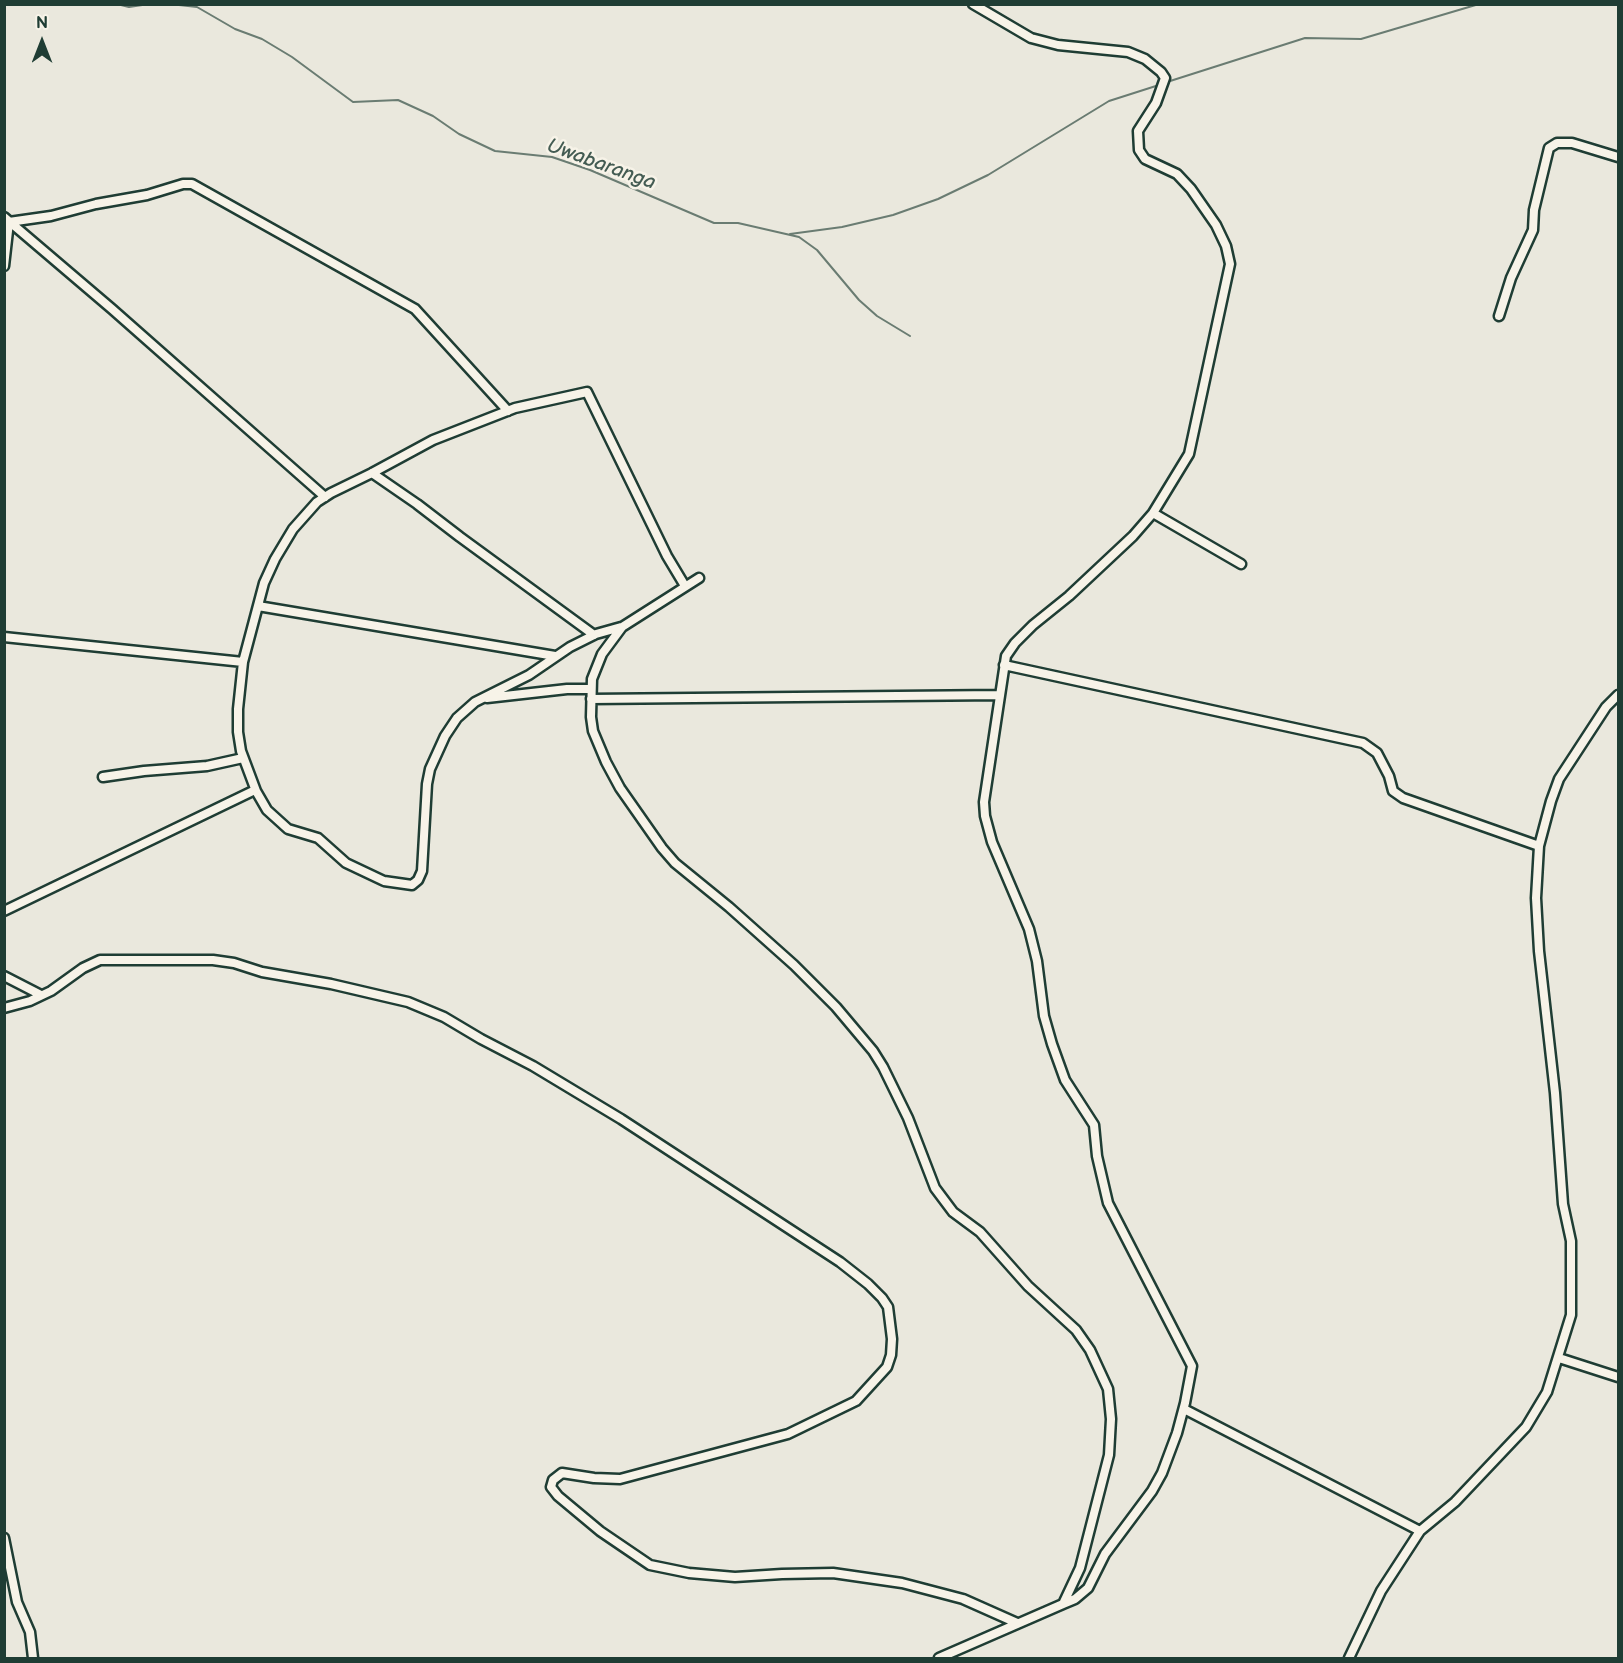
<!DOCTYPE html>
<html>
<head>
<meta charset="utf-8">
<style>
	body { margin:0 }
	#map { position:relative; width:1623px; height:1663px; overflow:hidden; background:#eae8dd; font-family:"Balsamiq Sans",sans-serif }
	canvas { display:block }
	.frame { position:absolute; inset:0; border:6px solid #1f3d34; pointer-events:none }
	.north { position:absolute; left:12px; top:12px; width:60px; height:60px; -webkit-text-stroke:4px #f7f3e8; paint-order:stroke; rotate:0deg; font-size:16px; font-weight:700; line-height:24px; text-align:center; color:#1f3d34 }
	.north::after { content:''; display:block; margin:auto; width:21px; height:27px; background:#1f3d34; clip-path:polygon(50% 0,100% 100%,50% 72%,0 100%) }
</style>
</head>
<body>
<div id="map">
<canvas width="1623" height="1663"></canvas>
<div class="frame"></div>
<div class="north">N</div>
</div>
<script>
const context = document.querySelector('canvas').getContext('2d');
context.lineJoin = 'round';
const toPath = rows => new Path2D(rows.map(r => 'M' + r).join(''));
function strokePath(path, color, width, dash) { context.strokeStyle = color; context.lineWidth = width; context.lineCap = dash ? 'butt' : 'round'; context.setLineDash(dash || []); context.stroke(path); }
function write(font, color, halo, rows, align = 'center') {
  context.font = font + ' "Balsamiq Sans",sans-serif'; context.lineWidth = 5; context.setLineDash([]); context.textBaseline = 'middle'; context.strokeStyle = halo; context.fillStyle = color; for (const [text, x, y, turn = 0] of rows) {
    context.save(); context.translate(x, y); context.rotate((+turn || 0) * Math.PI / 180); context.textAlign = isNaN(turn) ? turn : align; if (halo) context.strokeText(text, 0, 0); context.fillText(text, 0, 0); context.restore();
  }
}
const stream = toPath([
	[117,4,129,7,149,4],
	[170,4,197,7,235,29,262,39,292,57,353,102,398,100,433,116,459,134,495,151,552,157,590,170,714,223,738,223,799,237,817,250,859,300,877,316,910,336],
	[1167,82,1305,38,1361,39,1479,4],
	[790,234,842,227,893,215,938,199,988,175,1109,101,1159,85]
]);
const minor = toPath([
	[973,4,1031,38,1058,45,1128,52,1145,59,1161,72,1165,78,1156,103,1138,131,1139,150,1145,159,1177,174,1191,189,1216,225,1226,246,1230,264,1189,454,1153,513,1133,536,1069,596,1033,625,1015,643,1006,656,984,802,985,816,992,842,1029,929,1037,961,1044,1016,1052,1044,1065,1080,1094,1125,1097,1156,1108,1203,1192,1366,1185,1403,1177,1433,1162,1473,1152,1491,1105,1554,1088,1588,1075,1599,1063,1604],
	[4,217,112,309,325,497],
	[4,266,9,222,51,216,96,204,147,195,183,184,192,184,415,309,508,411],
	[1499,316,1511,278,1533,230,1534,210,1549,148,1557,143,1572,143,1618,157],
	[372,473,417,504,460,537,594,635],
	[1153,513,1241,564],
	[699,578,622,627,602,654,592,679,591,717,593,731,606,762,620,788,662,848,675,863,729,907,794,965,836,1007,873,1051,883,1067,908,1118,935,1188,953,1212,980,1232,1028,1286,1076,1330,1090,1350,1108,1389,1111,1419,1109,1455,1080,1568,1063,1604,939,1658],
	[258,606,555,656],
	[621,627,596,634,570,647,529,675,475,702,457,718,445,736,430,769,427,784,422,871,418,880,412,885,384,881,346,863,318,838,288,829,267,810,256,791,241,751,238,732,238,709,243,662,264,583,275,559,293,529,317,502,331,493,372,473,433,440,515,408,587,392,667,556,685,586],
	[4,637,243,662],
	[1004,665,1363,743,1377,753,1389,776,1393,791,1403,798,1539,846],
	[487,698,567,689,591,689],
	[591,699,1000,695],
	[103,777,144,771,207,766,243,758],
	[4,911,255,790],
	[4,976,41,995],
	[4,1008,30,1001,51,991,83,968,100,960,213,960,234,963,262,972,331,984,408,1002,444,1017,481,1039,533,1066,621,1119,840,1262,868,1284,882,1298,888,1307,892,1339,891,1355,887,1367,856,1401,788,1434,620,1479,594,1478,562,1473,553,1480,551,1487,558,1496,600,1531,650,1565,689,1573,735,1577,782,1574,833,1573,902,1583,963,1599,1017,1623],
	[1559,1358,1618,1377],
	[1184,1409,1420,1531],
	[4,1538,17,1602,30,1632,33,1658],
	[1349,1658,1381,1591,1420,1531,1455,1502,1526,1427,1547,1392,1571,1315,1571,1241,1563,1204,1555,1093,1539,951,1536,898,1539,846,1551,801,1559,779,1606,707,1618,695]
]);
const waterNames = [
	["Uwabaranga",601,165,20]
];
strokePath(stream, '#6a7c72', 2);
strokePath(minor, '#1f3d34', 13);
strokePath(minor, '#f7f3e8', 8);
write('italic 20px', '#445c53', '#f7f3e8', waterNames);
</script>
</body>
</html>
